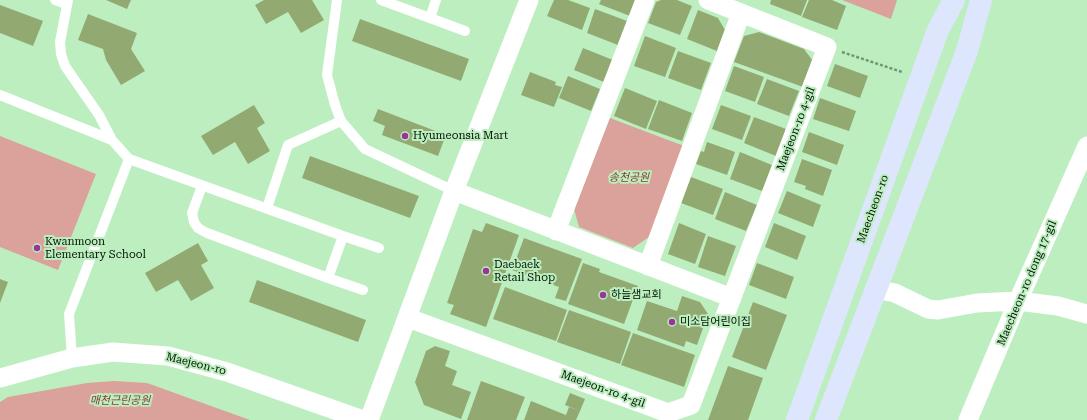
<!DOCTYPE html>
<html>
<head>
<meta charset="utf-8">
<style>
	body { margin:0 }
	canvas { display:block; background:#bceebf }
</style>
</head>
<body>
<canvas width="1087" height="420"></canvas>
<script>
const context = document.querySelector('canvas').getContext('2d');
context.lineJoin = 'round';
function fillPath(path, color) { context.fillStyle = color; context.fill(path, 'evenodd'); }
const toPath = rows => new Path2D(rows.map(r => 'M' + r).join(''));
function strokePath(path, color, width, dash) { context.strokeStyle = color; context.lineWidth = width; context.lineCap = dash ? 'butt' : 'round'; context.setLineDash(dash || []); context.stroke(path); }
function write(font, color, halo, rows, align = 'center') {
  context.font = font + ' "Roboto Serif","Noto Sans KR",serif'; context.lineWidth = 4; context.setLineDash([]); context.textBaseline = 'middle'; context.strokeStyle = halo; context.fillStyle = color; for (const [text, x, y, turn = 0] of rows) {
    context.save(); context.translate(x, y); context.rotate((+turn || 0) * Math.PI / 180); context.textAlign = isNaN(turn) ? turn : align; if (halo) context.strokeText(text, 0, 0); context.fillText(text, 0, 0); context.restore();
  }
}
const green = toPath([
	[842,0,897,0,891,19],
	[610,118,684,146,649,237,633,248,579,227,574,209],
	[0,136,96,174,58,270,0,247],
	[114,381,147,383,250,420,0,420,0,402,8,397,87,383]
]);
const building = toPath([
	[106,0,131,0,127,9],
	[264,0,312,0,324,20,301,33,288,12,266,24,255,5],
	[554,0,568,0,590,8,582,30,547,16],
	[601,0,636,0,630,16,599,4],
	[661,0,677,0,692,6,680,35,648,23,656,2],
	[771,0,807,0,801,16,770,4],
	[809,0,832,0,846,6,837,30,802,17],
	[0,5,43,21,33,46,0,33],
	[595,9,627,21,618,45,587,33],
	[698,10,718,18,725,30,717,51,687,39],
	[88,14,137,33,131,49,145,71,121,85,106,60,103,49,78,40],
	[360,19,469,59,461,81,352,41],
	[759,32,804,49,813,61,803,87,734,62,744,36],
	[645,36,676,48,665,77,634,66],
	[583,48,613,60,604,82,574,70],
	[678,51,711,63,701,90,668,78],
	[835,64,868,76,860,98,827,86],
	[734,66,764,77,755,102,725,91],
	[530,72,556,82,555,85,562,87,554,107,521,95],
	[568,76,600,89,591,111,559,98],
	[767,79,799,91,789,116,757,104],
	[625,88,657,101,646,129,614,116],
	[820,98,856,111,849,131,813,119],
	[659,100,692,113,682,141,648,129],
	[254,105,265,123,257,128,270,151,248,164,235,142,213,155,201,136],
	[721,105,751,116,742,140,712,129],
	[378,109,446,135,438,156,382,135,385,126,373,121],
	[754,117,786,129,776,156,744,143],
	[809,132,844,145,837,165,802,152],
	[707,142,735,152,727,175,696,164,701,151,704,152],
	[740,152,772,165,762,191,730,179],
	[310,156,419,196,410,218,302,178],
	[802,159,832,170,823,196,805,189,806,186,794,182],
	[691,177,723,189,713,215,681,203],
	[787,191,821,205,813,227,778,213],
	[725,192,757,205,746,231,715,219],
	[486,223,519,235,486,327,450,314,454,305,447,303,473,229,482,232],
	[679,223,706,234,695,264,668,254],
	[774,223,806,236,797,260,765,247],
	[708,236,736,246,725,276,698,267],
	[524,238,582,259,566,301,555,298,559,287,512,270],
	[198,243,208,261,201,265,214,288,191,301,178,280,156,292,145,273],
	[583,263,600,269,599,272,638,286,624,324,568,304],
	[757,263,794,277,786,299,749,285],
	[0,279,8,282,0,303],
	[257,280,366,320,358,342,249,302],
	[505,287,567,310,556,341,493,319],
	[682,296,700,302,708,314,697,345,686,341,684,347,637,330,647,301,677,311],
	[753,302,787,315,766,370,732,357],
	[569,310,631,332,620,364,557,342],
	[633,333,695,355,684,387,621,365],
	[435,346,450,351,445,366,457,371,452,385,471,392,461,419,424,405,415,382,426,351],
	[728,366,763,378,748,420,708,420],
	[481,381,525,397,516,420,467,420],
	[570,393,585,399,580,411,565,405],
	[531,401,566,415,569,407,580,411,576,420,524,420]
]);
const path = toPath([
	[842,52,902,72]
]);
const service = toPath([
	[55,0,66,4],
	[68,0,60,42,61,54,65,66,99,115,112,140,129,159,69,314,72,358],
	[337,0,327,75,335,105,341,121,365,149,454,191],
	[381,0,430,18,436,0],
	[430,18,465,31],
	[0,95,112,140],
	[129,159,343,236,328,278,207,233,198,228,194,222,192,213,202,186],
	[267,208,288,145,341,121],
	[343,236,379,248],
	[328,278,363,290]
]);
const minor = toPath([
	[454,191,732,298],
	[556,231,645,0],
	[648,266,741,13],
	[875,289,895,293,928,309,938,310,977,303,1018,301,1058,306,1087,314],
	[408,318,668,413,691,405,827,47,708,0],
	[0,378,72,358,113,352,168,356,227,372,363,420],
	[369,420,454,191,529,0],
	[968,420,1018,301,1087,146]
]);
const secondary = toPath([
	[797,420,938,30,954,0],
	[826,420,967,51,981,0]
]);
const markers = [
	[405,136,4,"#98359b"],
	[37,248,4,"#98359b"],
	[486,271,4,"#98359b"],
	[603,295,4,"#98359b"],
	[672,322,4,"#98359b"]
];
const streetNames = [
	["Maejeon-ro 4-gil",796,129,-69],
	["Maecheon-ro",873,209,-70],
	["Maecheon-ro dong 17-gil",1027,283,-67],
	["Maejeon-ro",196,364,14],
	["Maejeon-ro 4-gil",603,389,20]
];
const poiNames = [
	["Hyumeonsia Mart",413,136],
	["Kwanmoon",45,242],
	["Elementary School",45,255],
	["Daebaek",494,265],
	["Retail Shop",494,278],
	["하늘샘교회",611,295],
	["미소담어린이집",680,322]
];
const parkNames = [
	["송천공원",629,178],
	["매천근린공원",120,401]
];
fillPath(green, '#dba29b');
fillPath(building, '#92aa71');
strokePath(path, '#719674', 2.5, [3, 2]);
strokePath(service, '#fff', 10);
strokePath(minor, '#fff', 19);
strokePath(secondary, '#dde6fd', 22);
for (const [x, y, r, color] of markers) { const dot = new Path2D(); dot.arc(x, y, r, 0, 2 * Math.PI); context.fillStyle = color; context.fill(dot); strokePath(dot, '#bceebf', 1.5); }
write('11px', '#041505', '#bceebf', streetNames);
write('11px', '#041505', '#bceebf', poiNames, 'left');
write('italic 11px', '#893832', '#bceebf', parkNames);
</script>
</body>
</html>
